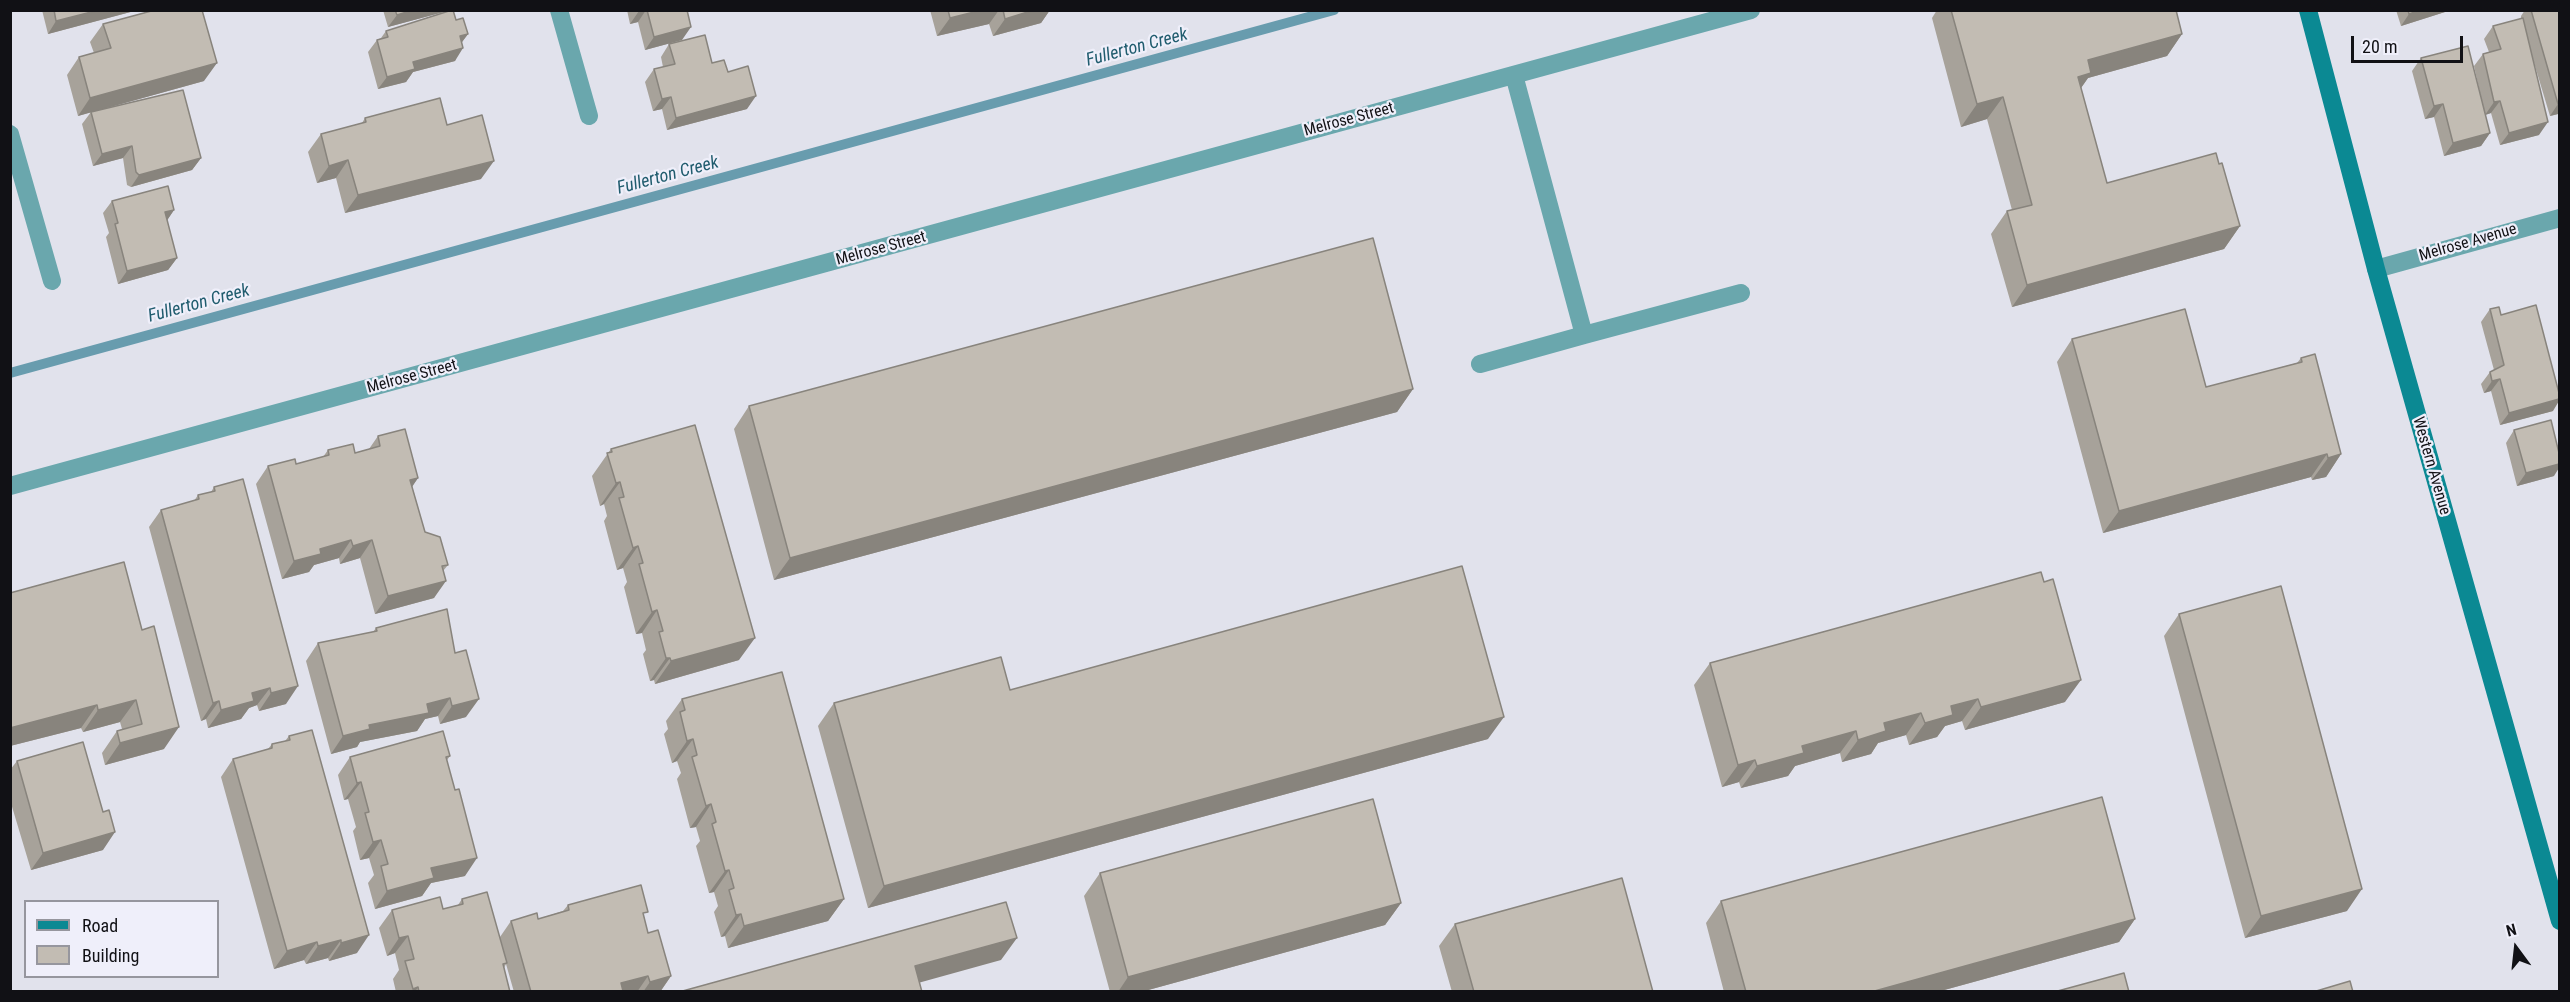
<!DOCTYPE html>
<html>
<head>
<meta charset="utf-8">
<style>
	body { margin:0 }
	#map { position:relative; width:2570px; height:1002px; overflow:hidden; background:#e1e2ec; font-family:"Roboto Condensed",sans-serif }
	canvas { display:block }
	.frame { position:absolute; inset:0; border:12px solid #111115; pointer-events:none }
	.legend { position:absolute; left:24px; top:900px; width:195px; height:78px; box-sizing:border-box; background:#efeffa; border:2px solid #96969e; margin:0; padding:8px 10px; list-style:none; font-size:18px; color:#111115 }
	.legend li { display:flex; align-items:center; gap:12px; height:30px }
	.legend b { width:30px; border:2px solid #96969e }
	.north { position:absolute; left:2486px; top:918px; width:60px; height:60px; -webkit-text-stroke:4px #efeffa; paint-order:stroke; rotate:345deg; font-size:16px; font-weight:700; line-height:24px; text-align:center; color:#111115 }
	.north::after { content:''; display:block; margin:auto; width:21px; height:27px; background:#111115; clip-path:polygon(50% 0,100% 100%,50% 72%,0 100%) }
	.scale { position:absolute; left:2351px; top:36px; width:112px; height:27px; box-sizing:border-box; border:3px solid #111115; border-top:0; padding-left:8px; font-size:18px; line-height:21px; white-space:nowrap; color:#111115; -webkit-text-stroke:4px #efeffa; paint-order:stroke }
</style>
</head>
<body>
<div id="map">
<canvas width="2570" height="1002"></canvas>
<div class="frame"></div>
<ul class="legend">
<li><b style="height:8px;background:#0b8993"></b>Road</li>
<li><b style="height:16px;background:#c2bcb3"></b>Building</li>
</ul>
<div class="north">N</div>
<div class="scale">20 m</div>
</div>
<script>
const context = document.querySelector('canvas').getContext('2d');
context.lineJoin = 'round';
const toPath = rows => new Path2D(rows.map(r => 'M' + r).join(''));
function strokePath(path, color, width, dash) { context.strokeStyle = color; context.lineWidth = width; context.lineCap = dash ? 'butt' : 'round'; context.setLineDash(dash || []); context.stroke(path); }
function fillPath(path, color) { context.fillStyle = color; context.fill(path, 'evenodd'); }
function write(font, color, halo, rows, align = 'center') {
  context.font = font + ' "Roboto Condensed",sans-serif'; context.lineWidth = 4.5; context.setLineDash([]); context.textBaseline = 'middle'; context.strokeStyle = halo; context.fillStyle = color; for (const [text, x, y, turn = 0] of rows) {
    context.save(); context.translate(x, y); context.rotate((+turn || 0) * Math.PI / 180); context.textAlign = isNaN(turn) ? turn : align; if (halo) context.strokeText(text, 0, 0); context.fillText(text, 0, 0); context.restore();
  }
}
const stream = toPath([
	[10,373,1334,10]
]);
const minor = toPath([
	[559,10,589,116],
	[1514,75,1584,335,1741,293],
	[10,134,52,281],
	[2376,269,2560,218],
	[1480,364,1584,335],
	[10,486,1751,10]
]);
const secondary = toPath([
	[2308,10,2376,269,2560,921]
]);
const wall = toPath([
	[42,10,138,10,48,34],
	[383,10,451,10,388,27],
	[627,10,687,10,682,40,645,50,638,22,630,24],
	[930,10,1050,10,1041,23,993,36,989,24,937,36],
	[1937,10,2176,10,2182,34,2167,56,2088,78,2081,88,2107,183,2219,164,2240,226,2224,249,2012,307,1991,234,2007,211,2012,210,1987,119,1961,127,1932,18],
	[2396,10,2446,10,2445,12,2401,26],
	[2525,10,2559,10,2559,119,2558,114,2550,116,2529,46,2539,135,2500,145,2491,113,2485,115,2474,66,2483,54,2489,52,2484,39,2493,26,2521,19,2521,16],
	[103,24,204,81,103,109,201,158,192,170,131,187,127,185,123,158,93,166,82,124,91,112,78,116,67,75,79,57,94,53,90,42],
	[386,31,468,34,462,42,455,61,413,72,406,82,378,89,368,52,377,40,381,38],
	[669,44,712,63,728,72,747,109,667,130,662,109,653,111,645,82,654,69,663,67,661,57],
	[2421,58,2490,133,2481,146,2444,156,2434,117,2425,119,2412,71],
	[365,118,447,125,481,179,345,213,336,178,317,183,308,152,321,134,362,123],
	[112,201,174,210,167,220,177,258,168,270,118,284,106,237,109,233,103,213],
	[2490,309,2501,315,2553,411,2500,425,2491,391,2484,393,2481,384,2490,372,2494,370,2481,322],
	[2072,339,2206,387,2297,363,2301,358,2341,454,2326,477,2312,480,2311,477,2103,533,2057,362],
	[1413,389,1397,412,774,580,734,429,749,406],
	[2514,430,2554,476,2517,486,2506,443],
	[378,436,418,478,412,486,425,532,448,565,443,571,434,598,375,614,360,558,340,564,339,558,314,565,309,572,282,579,256,484,268,466,296,464,323,457,328,450,355,453,369,449],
	[611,449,739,660,655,684,654,680,650,681,643,654,646,650,642,633,636,634,624,587,627,582,623,568,617,570,604,521,607,516,604,504,600,506,592,476],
	[214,487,286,704,259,711,257,705,249,708,241,719,208,728,206,719,201,721,149,527,161,510,194,501,198,495,211,492],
	[124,562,164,749,105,765,102,753,117,731,122,729,120,722,83,732,81,728,10,746,10,593],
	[447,609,466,717,440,724,438,716,425,719,417,731,360,742,357,747,331,754,306,661,318,643,373,632,376,628],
	[2179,614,2347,911,2245,938,2164,636],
	[1710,663,2065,702,1965,730,1962,721,1945,726,1937,737,1909,745,1906,735,1878,743,1871,754,1842,762,1840,753,1795,766,1788,776,1741,788,1739,782,1722,787,1694,685],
	[1010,690,1488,739,868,908,818,726,834,703],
	[682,699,844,899,828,921,728,948,725,936,721,937,714,912,718,906,714,892,709,893,696,846,700,841,696,827,690,828,677,779,681,773,677,761,672,763,664,734,668,729,666,721],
	[289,736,357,953,329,961,328,958,306,964,304,960,274,969,221,777,233,759,268,749,272,744,285,741],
	[450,756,447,760,465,876,431,883,422,896,375,909,368,883,374,875,369,858,360,860,353,831,356,827,348,799,344,800,338,775,350,757],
	[17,761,103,812,103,850,31,870,10,800,10,770],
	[1100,873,1401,903,1385,925,1141,992,1110,992,1084,896],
	[462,899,500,937,511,921,538,919,563,911,568,905,644,918,648,933,671,976,660,992,514,992,506,964,504,968,510,992,396,992,393,979,399,970,395,953,387,956,379,928,392,910,443,909,458,905],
	[1721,901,2135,919,2119,942,1937,992,1724,992,1706,923],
	[1455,924,1653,992,1452,992,1439,946]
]);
const shadedWall = toPath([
	[99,10,138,10,48,34,56,21],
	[413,10,451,10,388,27,397,15],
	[641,10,646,10,638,22,630,24,639,11],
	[982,10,999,10,989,24,937,36,950,18],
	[1034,10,1050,10,1041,23,993,36,1005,19],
	[2420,10,2446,10,2445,12,2401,26,2409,14],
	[691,27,682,40,645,50,654,37],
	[468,34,459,46,460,36],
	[2182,34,2167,56,2088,78,2076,95,2063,99,2088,60],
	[463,48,455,61,413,72,406,82,378,89,387,77,413,62],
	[217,63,204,81,78,116,90,98],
	[756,96,747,109,667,130,676,118],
	[671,97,662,109,653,111,662,99],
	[2003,97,1987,119,1961,127,1977,104],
	[2500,101,2491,113,2485,115,2494,102],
	[2443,104,2434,117,2425,119,2434,106],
	[2558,104,2559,104,2559,112,2558,114,2550,116],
	[2548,122,2539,135,2500,145,2509,133],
	[2490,133,2481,146,2444,156,2453,143],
	[132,146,123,158,93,166,102,154],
	[201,158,192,170,131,187,139,175],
	[348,160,336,178,317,183,329,166],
	[494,161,481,179,345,213,358,195],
	[174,210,166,222,165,212],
	[2240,226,2224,249,2012,307,2027,285],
	[177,258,168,270,118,284,127,271],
	[2500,379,2491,391,2484,393,2492,381],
	[1413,389,1397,412,774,580,790,558],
	[2559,399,2559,401,2553,411,2500,425,2509,413],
	[2327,454,2311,477,2103,533,2119,511],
	[2341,454,2326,477,2312,480,2328,458],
	[2559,464,2559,468,2554,476,2517,486,2526,473],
	[418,478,406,496,410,480],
	[620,482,604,504,600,506,616,483],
	[351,540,339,558,314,565,309,572,282,579,294,561,320,549],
	[372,540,360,558,340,564,353,546],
	[638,546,623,568,617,570,633,548],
	[446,581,434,598,375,614,388,596],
	[657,610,642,633,636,634,652,612],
	[755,638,739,660,655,684,671,661],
	[666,658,670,658,654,680,650,681],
	[2081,680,2065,702,1965,730,1981,707],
	[298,686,286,704,259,711,271,693],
	[270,688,257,705,249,708,241,719,208,728,221,710,252,693],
	[450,698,438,716,425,719,417,731,360,742,357,747,331,754,343,736,369,725,427,704],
	[479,699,466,717,440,724,452,706],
	[1978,699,1962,721,1945,726,1937,737,1909,745,1925,723,1951,706],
	[136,700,120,722,83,732,98,710],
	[219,701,206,719,201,721,213,703],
	[97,705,81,728,10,746,10,728],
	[1921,713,1906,735,1878,743,1871,754,1842,762,1858,740,1884,723],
	[1504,717,1488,739,868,908,884,886],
	[179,727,164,749,105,765,120,743],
	[1856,731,1840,753,1795,766,1788,776,1741,788,1757,766,1802,746],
	[693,739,677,761,672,763,687,741],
	[1755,760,1739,782,1722,787,1738,765],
	[361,782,348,799,344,800,357,783],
	[711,804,696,827,690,828,706,806],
	[115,832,103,850,31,870,43,853],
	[381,840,369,858,360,860,373,842],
	[477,858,465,876,431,883,422,896,375,909,387,891,431,868],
	[729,870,714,892,709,893,725,871],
	[2362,889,2347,911,2245,938,2261,916],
	[844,899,828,921,728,948,744,926],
	[1401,903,1385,925,1141,992,1118,992,1128,977],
	[741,914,725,936,721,937,736,915],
	[2135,919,2119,942,1937,992,1871,992],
	[369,935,357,953,329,961,341,943],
	[408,936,395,953,387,956,399,938],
	[1017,938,1001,960,900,988,915,966],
	[341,940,328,958,306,964,318,946],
	[317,942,304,960,274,969,287,951],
	[648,976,637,992,615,992,621,983],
	[671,976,660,992,643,992,650,982],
	[418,987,415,992,411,992,413,989]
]);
const building = toPath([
	[54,10,99,10,56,21,54,10],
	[155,10,202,10,217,63,90,98,79,57,111,48,103,24,155,10],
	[395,10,413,10,397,15,395,10],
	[452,10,453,10,456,20,463,18,468,34,460,36,463,48,413,62,415,69,387,77,377,40,388,37,386,31,452,10],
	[647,10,687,10,691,27,654,37,647,10],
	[948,10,982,10,950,18,948,10],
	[1003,10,1034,10,1005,19,1003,10],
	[1951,10,2176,10,2182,34,2088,60,2091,73,2078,77,2107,183,2216,153,2219,164,2222,163,2240,226,2027,285,2007,211,2032,205,2003,97,1977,104,1951,10],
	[2408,10,2420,10,2409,14,2408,10],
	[2531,10,2559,10,2559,104,2558,104,2531,10],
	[2523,18,2548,122,2509,133,2500,101,2494,102,2483,54,2501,49,2493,26,2523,18],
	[705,35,712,63,724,60,728,72,748,66,756,96,676,118,671,97,662,99,654,69,675,64,669,44,705,35],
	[2468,46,2490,133,2453,143,2443,104,2434,106,2421,58,2468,46],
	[183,90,201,158,139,175,136,172,132,146,102,154,91,112,183,90],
	[440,98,447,125,482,115,494,161,358,195,348,160,329,166,321,134,366,122,365,118,440,98],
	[168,186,174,210,165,212,177,258,127,271,115,224,118,223,112,201,168,186],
	[1373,238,1413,389,790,558,749,406,1373,238],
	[2536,305,2559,393,2559,399,2509,413,2500,379,2492,381,2490,372,2504,365,2490,309,2499,307,2501,315,2536,305],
	[2185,309,2206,387,2302,362,2301,358,2315,354,2341,454,2328,458,2327,454,2119,511,2072,339,2185,309],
	[2551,420,2559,453,2559,464,2526,473,2514,430,2551,420],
	[695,425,755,638,671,661,670,658,666,658,659,632,663,631,657,610,652,612,639,564,643,563,638,546,633,548,619,498,624,497,620,482,616,483,607,453,612,452,611,449,695,425],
	[405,429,418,478,410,480,425,532,440,537,448,565,442,566,446,581,388,596,372,540,353,546,351,540,320,549,321,554,294,561,268,466,295,459,296,464,329,455,328,450,353,444,355,453,380,446,378,436,405,429],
	[243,479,298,686,271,693,270,688,252,693,254,701,221,710,219,701,213,703,161,510,199,499,198,495,215,491,214,487,243,479],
	[124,562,142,630,154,626,179,727,120,743,117,731,142,724,136,700,98,710,97,705,10,728,10,593,124,562],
	[1462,566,1504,717,884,886,834,703,1001,657,1010,690,1462,566],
	[2041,572,2044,582,2053,579,2081,680,1981,707,1978,699,1951,706,1953,715,1925,723,1921,713,1884,723,1886,731,1858,740,1856,731,1802,746,1804,753,1757,766,1755,760,1738,765,1710,663,2041,572],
	[2281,586,2362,889,2261,916,2179,614,2281,586],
	[447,609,455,653,466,650,479,699,452,706,450,698,427,704,429,713,369,725,370,729,343,736,318,643,377,631,376,628,447,609],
	[782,672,844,899,744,926,741,914,736,915,729,890,734,888,729,870,725,871,712,824,716,822,711,804,706,806,692,757,697,755,693,739,687,741,680,712,685,710,682,699,782,672],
	[312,730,369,935,341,943,341,940,318,946,317,942,287,951,233,759,272,748,272,744,290,740,289,736,312,730],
	[443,731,450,756,446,757,455,790,459,789,477,858,431,868,434,878,387,891,381,866,388,864,381,840,373,842,365,813,369,812,361,782,357,783,350,757,443,731],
	[83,742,103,812,109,810,115,832,43,853,17,761,83,742],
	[2102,797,2135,919,1871,992,1746,992,1721,901,2102,797],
	[1373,799,1401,903,1128,977,1100,873,1373,799],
	[1622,878,1653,992,1474,992,1455,924,1622,878],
	[641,885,648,912,643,913,648,933,658,930,671,976,650,982,648,976,621,983,623,991,618,992,531,992,511,921,537,913,538,919,569,910,568,905,641,885],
	[487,892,507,963,503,964,510,992,419,992,418,987,413,989,405,961,414,959,408,936,399,938,392,910,440,897,443,909,463,904,462,899,487,892],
	[1006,902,1017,938,915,966,922,992,679,992,1006,902],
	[2124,973,2129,992,2054,992,2124,973],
	[2350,981,2353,992,2313,992,2350,981]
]);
const streetNames = [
	["Melrose Street",1349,120,-15],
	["Melrose Avenue",2468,243,-16],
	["Melrose Street",881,249,-15],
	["Melrose Street",412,377,-15],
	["Western Avenue",2431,466,74]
];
const waterNames = [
	["Fullerton Creek",1137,48,-15],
	["Fullerton Creek",668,176,-15],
	["Fullerton Creek",199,304,-15]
];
strokePath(stream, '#689cae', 10);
strokePath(minor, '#6aa7ad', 18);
strokePath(secondary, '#0b8993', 18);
fillPath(wall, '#a7a29a');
fillPath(shadedWall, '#88847d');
fillPath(building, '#c2bcb3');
strokePath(building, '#88847d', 1.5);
write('16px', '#111115', '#efeffa', streetNames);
write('italic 18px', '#205c6e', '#efeffa', waterNames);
</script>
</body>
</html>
